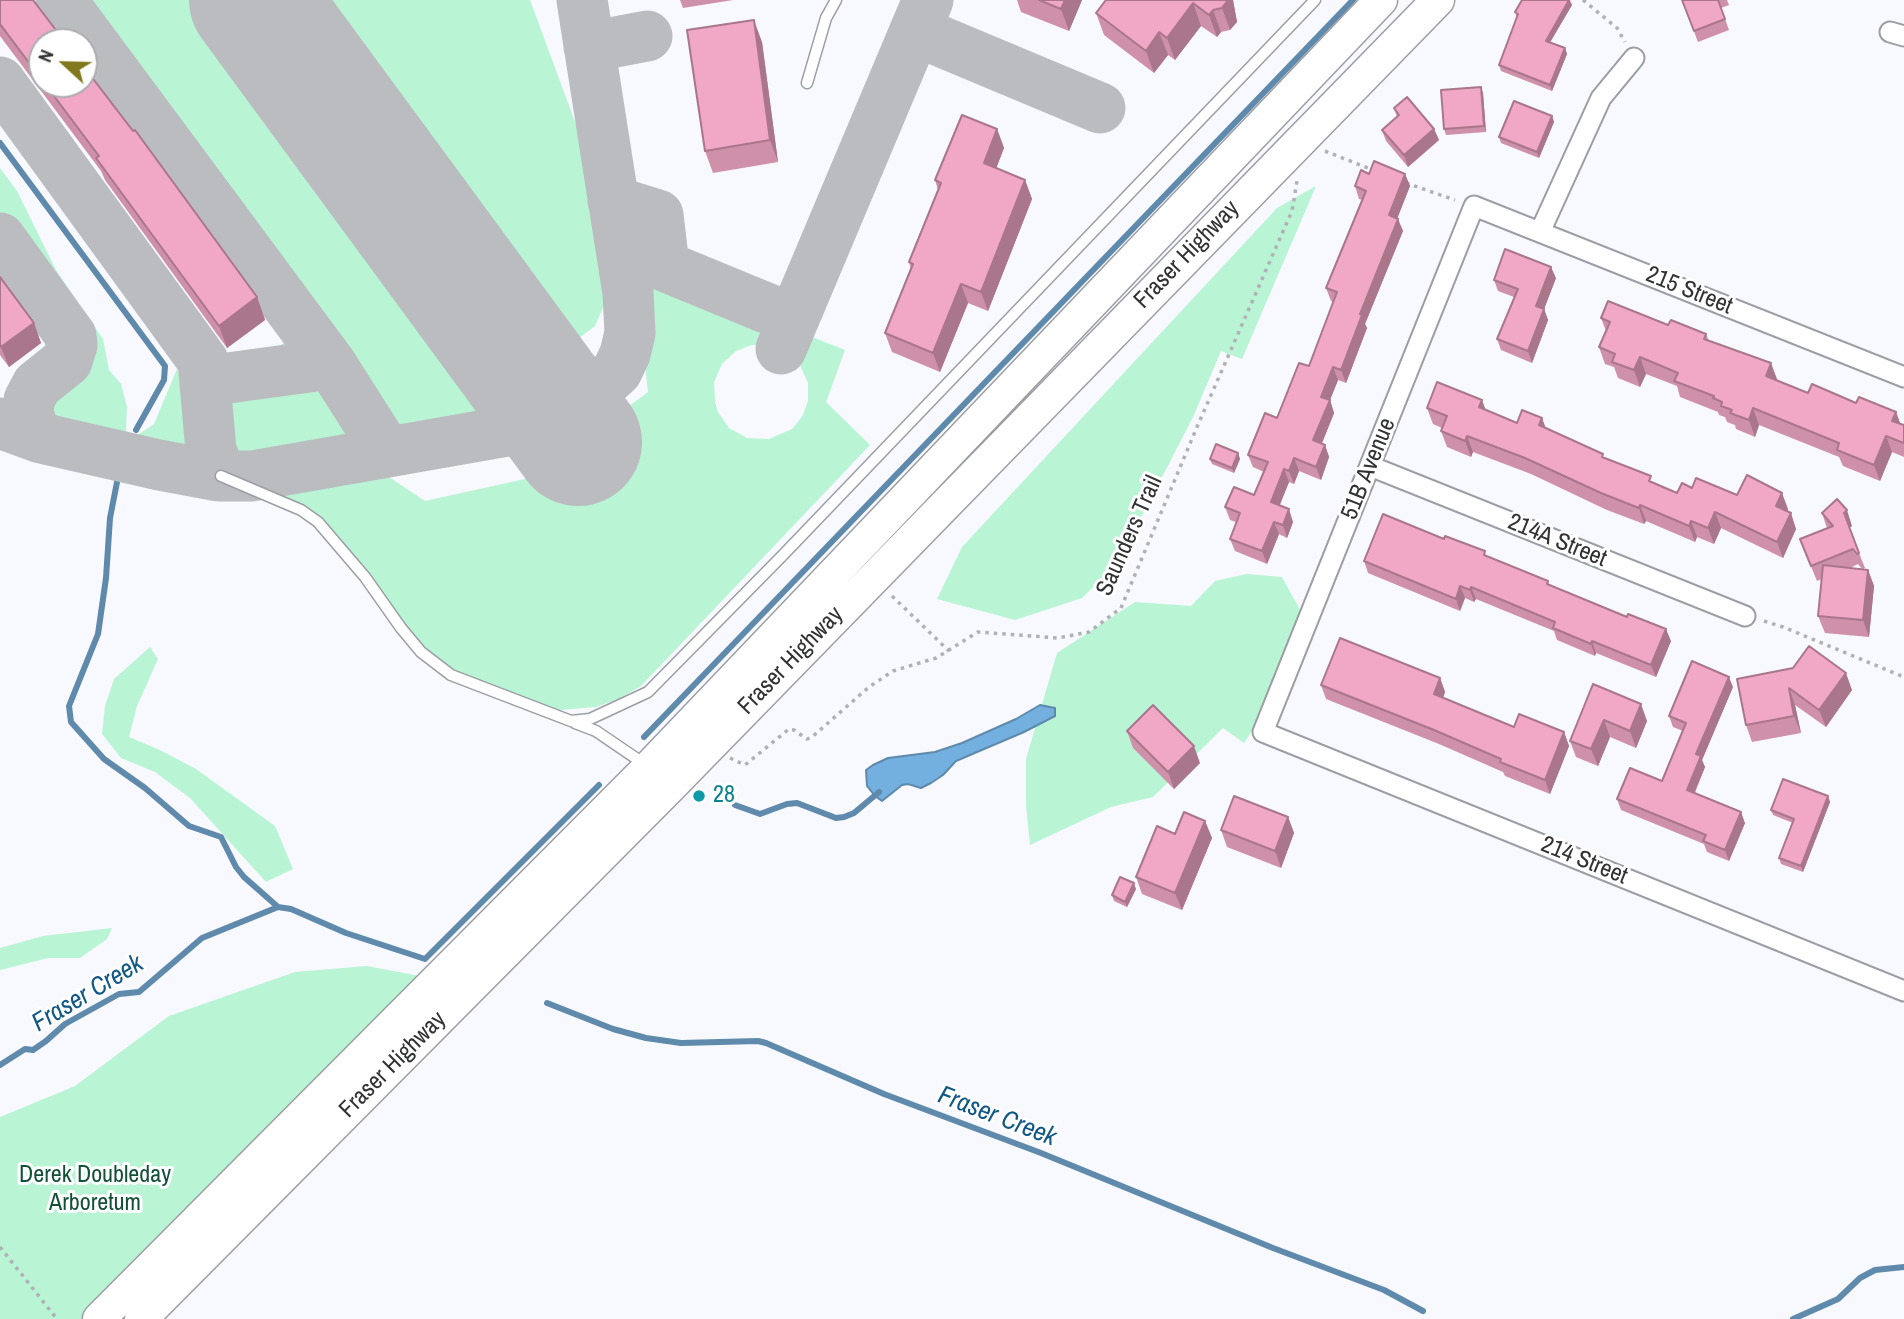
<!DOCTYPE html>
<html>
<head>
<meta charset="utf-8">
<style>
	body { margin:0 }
	#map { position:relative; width:1904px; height:1319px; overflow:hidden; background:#f7f9fe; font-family:"Archivo Narrow",sans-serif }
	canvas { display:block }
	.north { position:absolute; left:28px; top:28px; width:70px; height:70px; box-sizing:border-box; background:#fff; border:2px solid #acadae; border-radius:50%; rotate:292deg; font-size:19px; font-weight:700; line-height:28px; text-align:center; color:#303234 }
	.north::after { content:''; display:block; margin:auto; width:24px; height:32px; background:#82781d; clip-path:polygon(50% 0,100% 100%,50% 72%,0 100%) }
</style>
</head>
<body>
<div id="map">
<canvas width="1904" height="1319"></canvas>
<div class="north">N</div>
</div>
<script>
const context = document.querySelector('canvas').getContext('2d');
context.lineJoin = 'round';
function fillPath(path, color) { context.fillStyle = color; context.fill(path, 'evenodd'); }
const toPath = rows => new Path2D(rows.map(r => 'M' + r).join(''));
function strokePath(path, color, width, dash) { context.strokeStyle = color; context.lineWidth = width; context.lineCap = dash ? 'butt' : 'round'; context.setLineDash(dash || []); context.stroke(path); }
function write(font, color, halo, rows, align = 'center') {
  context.font = font + ' "Archivo Narrow",sans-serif'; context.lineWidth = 6; context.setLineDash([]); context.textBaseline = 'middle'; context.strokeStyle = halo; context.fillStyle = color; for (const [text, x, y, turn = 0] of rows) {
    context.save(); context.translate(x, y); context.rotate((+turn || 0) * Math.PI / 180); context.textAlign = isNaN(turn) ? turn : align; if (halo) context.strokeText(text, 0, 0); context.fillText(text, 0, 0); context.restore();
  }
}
const green = toPath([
	[71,0,212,0,488,375,488,396,484,411,469,423,456,427,400,438,386,431,342,366],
	[291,0,530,0,589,160,610,291,595,326,571,344,541,338],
	[0,168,17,191,56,270,103,339,109,370,121,384,127,407,126,431,136,436,154,424,177,369,196,390,196,426,192,457,162,454,63,433,49,428,41,419,39,405,41,395,72,362,77,349,76,331,0,229],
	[1316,186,1242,359,1221,351,1193,417,1117,564,1082,598,1015,620,937,599,962,547,1277,208],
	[651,272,775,326,769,345,752,345,736,351,722,364,714,382,715,402,718,412,729,428,747,438,769,439,792,429,802,417,808,401,808,383,799,363,788,353,797,331,845,350,826,402,870,445,641,686,618,699,596,707,560,710,531,704,458,674,422,647,354,556,327,526,309,509,266,488,374,467,425,501,534,477,648,392,636,280],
	[290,339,296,341,299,358,277,365,271,363,268,358,270,352],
	[322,382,367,438,365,448,238,466,220,443,218,415,232,396],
	[1247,574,1282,577,1300,610,1255,726,1244,743,1223,728,1153,797,1111,807,1030,845,1026,805,1026,759,1057,653,1135,602,1191,606,1215,581],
	[150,647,158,659,137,706,129,737,160,750,196,769,275,826,293,869,266,882,190,798,155,772,121,758,102,734,105,706,114,679],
	[112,928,107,939,80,958,48,958,0,970,0,948,43,936],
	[367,966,430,978,99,1319,0,1319,0,1117,75,1086,169,1016,295,972]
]);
const water = toPath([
	[1040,705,1055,708,1055,716,1024,732,956,761,943,775,931,783,921,788,908,784,902,785,882,801,875,796,867,786,866,770,873,765,888,758,935,752,962,743,1016,719,1040,705]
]);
const stream = toPath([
	[0,143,165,366,164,380,136,430],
	[118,477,110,518,106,578,98,634,69,706,71,722,104,759,145,788,189,826,221,837,236,867,244,877,278,907],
	[644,737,1353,0],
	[735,805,760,814,787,804,797,803,836,818,844,817,854,813,879,792],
	[547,1003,613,1029,646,1038,681,1043,758,1041,766,1043,884,1094,1041,1153,1273,1248,1384,1290,1423,1311],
	[0,1065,25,1049,33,1050,46,1041,65,1024,119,994,139,992,202,938,278,907,291,909,346,933,425,959,599,785],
	[1793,1319,1838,1299,1860,1278,1875,1270,1904,1267]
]);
const taxiway = toPath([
	[61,0,331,364,387,452],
	[916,31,1100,108],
	[589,47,647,36],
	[0,82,203,361,211,450,221,476],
	[613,201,658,215,664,266,788,317,795,313,799,307],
	[0,238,71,336,72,345,67,361,37,385,29,400,28,415,34,429,41,438],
	[781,349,928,0],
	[529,375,554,393,567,397,595,391,617,371,625,354,630,333,628,293,582,0],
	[206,381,331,364],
	[0,423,41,438,159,465,218,476,252,476,508,431,522,424,530,415,535,404,535,394,529,375]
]);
const runway = toPath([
	[253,0,578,442]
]);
const path = toPath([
	[1583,0,1617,28,1625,42],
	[1325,151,1373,170],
	[1406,183,1455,200],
	[892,596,949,651],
	[1764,621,1783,627,1904,677],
	[730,758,745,765,789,729,794,730,807,739,812,737,869,687,893,671,936,658,978,632,1058,638,1089,632,1121,608,1197,427,1292,211,1297,181],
	[0,1247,57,1319]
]);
const service = toPath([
	[807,83,826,18,836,0],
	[221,476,301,510,318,522,365,577,401,628,421,652,451,675,571,721,590,719,648,692,783,555,1315,0],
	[575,723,596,731,646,765]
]);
const minor = toPath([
	[1890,32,1904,36],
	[1540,232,1601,98,1634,58],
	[1904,377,1474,206,1263,732,1904,991],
	[1370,466,1745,616]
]);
const primary = toPath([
	[99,1319,649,767,1381,0],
	[141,1319,670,787,1438,0]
]);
const wall = toPath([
	[0,0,42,42,42,84,84,84,257,297,265,320,227,348,105,180,101,171,0,36],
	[680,0,733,0,683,8],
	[1017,0,1082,0,1069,31,1021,12],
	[1233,0,1237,22,1230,30,1221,32,1217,37,1201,26,1175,60,1168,55,1154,73,1104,35,1096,13],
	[1522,0,1570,0,1572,5,1550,42,1565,48,1567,54,1552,91,1501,71,1499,65,1517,18,1515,12],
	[1682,0,1727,0,1729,5,1721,8,1729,30,1698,42],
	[762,42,778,162,713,173,705,151],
	[1483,93,1486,132,1446,135,1444,129],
	[1394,108,1434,129,1439,140,1408,167,1386,141,1382,130,1397,117],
	[1552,116,1554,122,1539,158,1501,143,1499,137],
	[997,129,1004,148,996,168,1025,180,1032,199,988,311,968,303,940,372,892,352,885,333,911,269,909,262,938,190,935,180],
	[1369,174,1405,174,1410,186,1397,218,1403,231,1365,324,1367,328,1346,383,1338,380,1330,400,1334,413,1322,443,1325,445,1329,457,1321,480,1299,471,1294,484,1289,482,1279,505,1293,522,1287,538,1279,534,1267,564,1235,551,1230,539,1236,522,1230,520,1225,507,1254,495,1264,472,1253,467,1248,455,1277,418,1309,366,1333,302,1331,301,1326,288,1362,200,1359,199,1355,186],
	[0,277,34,323,41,343,9,367,0,355],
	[1556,278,1544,309,1548,320,1532,363,1501,350,1497,339,1514,297,1498,291,1494,280],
	[1601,318,1668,325,1706,334,1709,341,1777,379,1776,380,1808,393,1896,412,1900,424,1904,425,1904,457,1892,452,1880,481,1843,466,1839,457,1759,425,1755,437,1736,429,1735,425,1727,422,1725,417,1719,415,1718,412,1680,397,1677,386,1646,374,1640,387,1618,378,1614,367,1605,364,1599,347,1606,331],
	[1427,408,1485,410,1517,423,1542,418,1545,428,1654,483,1677,493,1692,488,1737,495,1788,509,1787,511,1796,529,1783,558,1721,528,1714,544,1697,537,1695,542,1646,521,1644,524,1607,510,1531,474,1473,452,1471,457,1447,447,1441,431,1442,428,1433,424],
	[1238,453,1240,459,1234,473,1212,464,1210,459],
	[1822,513,1852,526,1849,528,1865,568,1863,569,1868,570,1874,586,1869,637,1825,633,1818,616,1822,579,1817,581,1800,539,1827,528],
	[1858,564,1862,569,1850,568],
	[1487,556,1548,581,1549,585,1671,641,1656,677,1596,653,1595,656,1557,640,1554,631,1476,599,1474,602,1465,598,1460,611,1368,573,1364,561],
	[1440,678,1445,692,1443,698,1514,727,1564,732,1569,746,1550,794,1505,776,1503,772,1439,744,1326,699,1321,685],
	[1737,679,1852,690,1826,727,1795,705,1801,733,1752,742,1746,725],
	[1593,684,1647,721,1636,748,1610,737,1598,766,1576,757,1570,741],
	[1733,687,1702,760,1705,767,1695,793,1745,823,1729,861,1707,852,1704,844,1621,810,1617,799,1662,781,1683,731,1673,727,1669,716],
	[1127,731,1200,763,1174,789,1133,748],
	[1828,796,1830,802,1803,872,1781,864,1779,858,1793,823,1773,815,1771,810],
	[1288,817,1294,833,1281,868,1227,847,1221,830],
	[1205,821,1212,838,1182,910,1142,894,1136,877,1175,834],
	[1136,889,1127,907,1114,901,1112,895]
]);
const shadedWall = toPath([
	[1065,0,1082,0,1069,31,1061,9],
	[1228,0,1233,0,1237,22,1230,30,1222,8],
	[1569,0,1572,5,1548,46,1546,41],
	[1193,3,1201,26,1175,60,1167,38],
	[1213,10,1221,32,1217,37,1209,15],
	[754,20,762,42,778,162,770,140],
	[1159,32,1168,55,1154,73,1146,51],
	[1565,48,1567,54,1552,91,1550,85],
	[1481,87,1483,93,1486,132,1484,126],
	[1552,116,1554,122,1539,158,1537,152],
	[997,129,1004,148,991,182,984,163],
	[1434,129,1439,140,1408,167,1404,155],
	[1405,174,1410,186,1394,227,1389,215],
	[1025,180,1032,199,988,311,981,292],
	[1398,219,1403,231,1365,324,1367,328,1346,383,1341,370,1360,314],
	[1551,267,1556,278,1541,317,1536,306],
	[961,284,968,303,940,372,933,353],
	[257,297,265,320,227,348,219,326],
	[1544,309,1548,320,1532,363,1528,351],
	[34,323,41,343,9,367,1,347],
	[1640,357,1646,374,1640,387,1634,370],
	[1771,363,1777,379,1772,392,1766,376],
	[1333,367,1338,380,1330,400,1334,413,1318,453,1313,440,1321,397],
	[1482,400,1488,416,1479,407],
	[1753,408,1759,425,1755,437,1749,420],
	[1896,412,1902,428,1892,421],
	[1542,418,1548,434,1539,425],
	[1467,436,1473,452,1471,457,1465,441],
	[1886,436,1892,452,1880,481,1874,465],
	[1325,445,1329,457,1321,480,1316,467],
	[1238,453,1240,459,1234,473,1232,468],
	[1294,458,1299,471,1294,484,1289,471],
	[1284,469,1289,482,1276,515,1271,502],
	[1782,493,1788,509,1782,522,1776,506],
	[1640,505,1646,521,1644,524,1639,508],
	[1289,509,1293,522,1287,538,1283,525],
	[1847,510,1852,526,1849,528,1844,513],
	[1715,512,1721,528,1714,544,1708,528],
	[1791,513,1796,529,1783,558,1777,542],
	[1691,521,1697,537,1695,542,1689,526],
	[1274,522,1279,534,1267,564,1262,551],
	[1868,570,1874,586,1869,637,1863,620],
	[1460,586,1465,598,1460,611,1456,599],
	[1471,587,1476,599,1474,602,1470,590],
	[1666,629,1671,641,1656,677,1651,665],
	[1592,641,1596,653,1595,656,1591,644],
	[1846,673,1852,690,1826,727,1819,710],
	[1729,677,1733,687,1702,760,1705,767,1691,800,1687,790,1696,754],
	[1440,678,1445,692,1439,708,1434,694],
	[1789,688,1795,705,1801,733,1794,716],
	[1641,704,1647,721,1636,748,1630,731],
	[1604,720,1610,737,1598,766,1591,749],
	[1564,732,1569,746,1550,794,1545,780],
	[1194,746,1200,763,1174,789,1168,772],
	[1828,796,1830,802,1803,872,1801,866],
	[1741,812,1745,823,1729,861,1725,850],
	[1288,817,1294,833,1281,868,1275,851],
	[1205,821,1212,838,1182,910,1175,893],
	[1134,883,1136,889,1127,907,1125,902]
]);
const building = toPath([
	[0,0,33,0,65,42,42,42,42,80,0,24,0,0],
	[1039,0,1065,0,1061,9,1039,0],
	[1106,0,1228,0,1222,8,1213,10,1209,15,1193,3,1167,38,1159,32,1146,51,1096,13,1106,0],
	[1522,0,1569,0,1546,41,1565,48,1550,85,1499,65,1518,14,1515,12,1522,0],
	[1682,0,1718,0,1725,19,1694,31,1682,0],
	[754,20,770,140,705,151,687,30,754,20],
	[84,67,133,131,135,130,257,297,219,326,96,158,99,156,45,84,84,84,84,67],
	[1481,87,1484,126,1444,129,1441,90,1481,87],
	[1407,97,1434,129,1404,155,1382,130,1399,115,1394,108,1407,97],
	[1514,101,1552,116,1537,152,1499,137,1514,101],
	[962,115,997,129,984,163,1025,180,981,292,961,284,933,353,885,333,913,264,909,262,941,183,935,180,962,115],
	[1374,161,1405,174,1389,215,1398,219,1360,314,1362,315,1341,370,1333,367,1321,397,1330,400,1313,440,1325,445,1316,467,1294,458,1289,471,1284,469,1271,502,1289,509,1283,525,1274,522,1262,551,1230,539,1240,513,1225,507,1234,487,1254,495,1268,462,1248,455,1265,413,1277,418,1299,363,1309,366,1337,292,1326,288,1366,191,1355,186,1361,170,1369,174,1374,161],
	[1505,249,1551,267,1536,306,1544,309,1528,351,1497,339,1518,289,1494,280,1505,249],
	[0,277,34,323,1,347,0,345,0,277],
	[1608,301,1668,325,1671,320,1706,334,1704,339,1771,363,1766,376,1808,393,1812,384,1856,403,1859,397,1896,412,1892,421,1904,425,1904,443,1886,436,1874,465,1837,450,1839,443,1753,408,1749,420,1730,413,1732,410,1721,406,1722,402,1713,398,1714,396,1674,381,1678,373,1640,357,1634,370,1612,362,1615,354,1599,347,1610,322,1601,318,1608,301],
	[1437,382,1482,400,1479,407,1517,423,1522,410,1542,418,1539,425,1603,454,1602,457,1651,476,1649,481,1677,493,1682,483,1692,488,1696,478,1737,495,1747,475,1782,493,1776,506,1791,513,1777,542,1715,512,1708,528,1691,521,1689,526,1640,505,1639,508,1601,493,1525,458,1467,436,1465,441,1441,431,1447,416,1427,408,1437,382],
	[1216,444,1238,453,1232,468,1210,459,1216,444],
	[1837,499,1847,510,1844,513,1859,553,1857,554,1853,549,1811,566,1800,539,1833,526,1822,513,1837,499],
	[1383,514,1444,539,1445,536,1485,551,1484,555,1548,581,1547,584,1627,617,1628,614,1666,629,1651,665,1592,641,1591,644,1553,628,1555,622,1471,587,1470,590,1460,586,1456,599,1364,561,1383,514],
	[1823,565,1868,570,1863,620,1818,616,1823,565],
	[1340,638,1440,678,1434,694,1514,727,1519,714,1564,732,1545,780,1500,762,1501,759,1434,730,1321,685,1340,638],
	[1809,646,1846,673,1819,710,1789,688,1794,716,1746,725,1737,679,1793,668,1809,646],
	[1692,661,1729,677,1696,754,1701,756,1687,790,1741,812,1725,850,1703,841,1706,835,1617,799,1630,768,1662,781,1686,723,1669,716,1692,661],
	[1593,684,1641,704,1630,731,1604,720,1591,749,1570,741,1593,684],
	[1153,705,1194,746,1168,772,1127,731,1153,705],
	[1783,779,1828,796,1801,866,1779,858,1794,819,1771,810,1783,779],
	[1234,796,1288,817,1275,851,1221,830,1234,796],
	[1184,812,1205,821,1175,893,1136,877,1157,826,1175,834,1184,812],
	[1120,877,1134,883,1125,902,1112,895,1120,877]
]);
const markers = [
	[699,796,7,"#0f9aa8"]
];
const streetNames = [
	["Fraser Highway",1187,255,-46],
	["215 Street",1689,291,22],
	["51B Avenue",1369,469,-68],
	["Saunders Trail",1130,536,-66],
	["214A Street",1557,541,22],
	["Fraser Highway",791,661,-46],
	["214 Street",1584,861,22],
	["Fraser Highway",393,1065,-45]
];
const cultureNames = [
	["28",713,796]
];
const parkNames = [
	["Derek Doubleday",95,1176],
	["Arboretum",95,1204]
];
const waterNames = [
	["Fraser Creek",88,994,-31],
	["Fraser Creek",997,1117,21]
];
fillPath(green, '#b9f4d5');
fillPath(water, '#73b0e0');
strokePath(water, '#5f8aac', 2);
strokePath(stream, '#5f8aac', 6);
strokePath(taxiway, '#babcc0', 51);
strokePath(runway, '#babcc0', 128);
strokePath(service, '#9b9ea4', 13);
strokePath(minor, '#9b9ea4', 23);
strokePath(primary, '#9b9ea4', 35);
strokePath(path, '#afb1b5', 3.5, [3.5, 5]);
strokePath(service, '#fff', 10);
strokePath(minor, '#fff', 19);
strokePath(primary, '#fff', 32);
fillPath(wall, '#cf90aa');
fillPath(shadedWall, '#a9768b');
fillPath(building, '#f1a8c6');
strokePath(building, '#a9768b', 2);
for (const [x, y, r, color] of markers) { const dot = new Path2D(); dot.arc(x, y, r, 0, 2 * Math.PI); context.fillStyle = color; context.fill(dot); strokePath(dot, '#fff', 2.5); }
write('24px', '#303234', '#fff', streetNames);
write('24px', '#0d838f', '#fff', cultureNames, 'left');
write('24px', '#135038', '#fff', parkNames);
write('italic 26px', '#125886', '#fff', waterNames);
</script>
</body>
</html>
